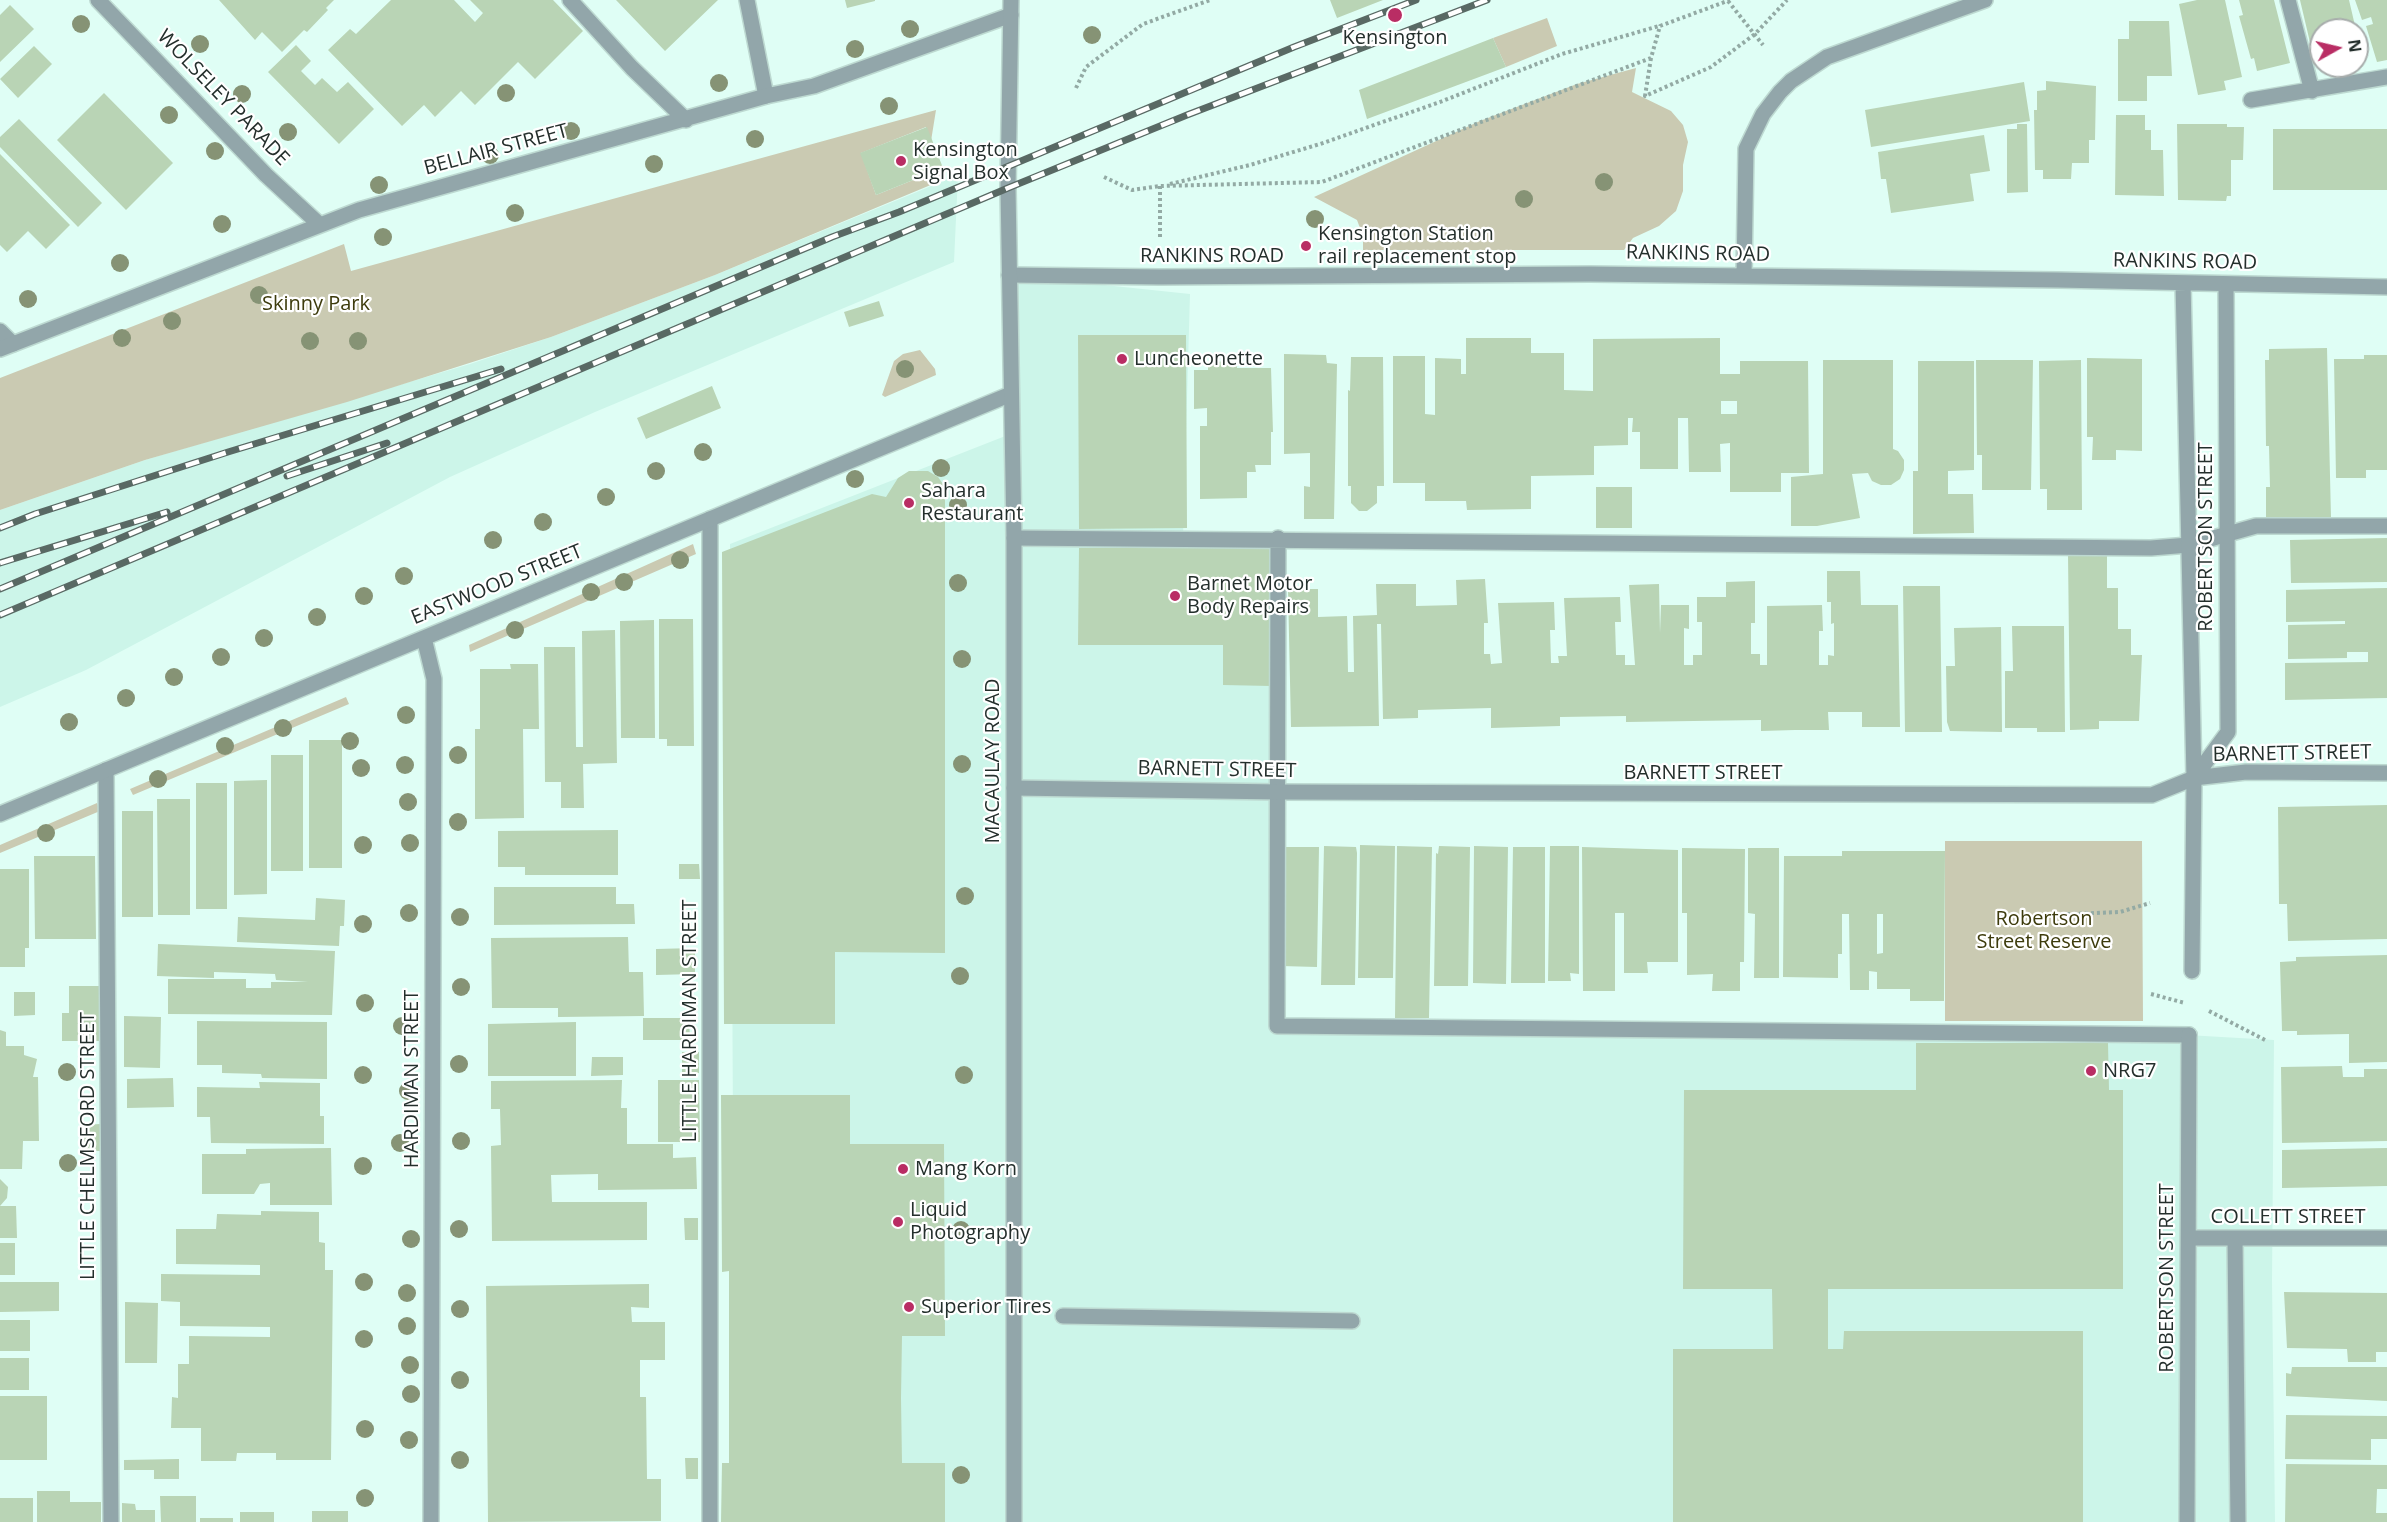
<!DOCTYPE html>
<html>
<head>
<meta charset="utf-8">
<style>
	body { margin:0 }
	#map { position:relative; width:2387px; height:1522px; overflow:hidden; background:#dffef5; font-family:"Open Sans",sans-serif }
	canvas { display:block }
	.north { position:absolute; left:2309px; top:18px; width:60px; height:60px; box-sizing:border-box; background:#fff; border:2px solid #a7acab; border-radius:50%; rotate:82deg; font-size:16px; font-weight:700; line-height:24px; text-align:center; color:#242f2c }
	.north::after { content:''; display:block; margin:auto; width:21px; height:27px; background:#b92d64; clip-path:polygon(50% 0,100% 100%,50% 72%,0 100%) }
</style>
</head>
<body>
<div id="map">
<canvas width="2387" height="1522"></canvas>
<div class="north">N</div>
</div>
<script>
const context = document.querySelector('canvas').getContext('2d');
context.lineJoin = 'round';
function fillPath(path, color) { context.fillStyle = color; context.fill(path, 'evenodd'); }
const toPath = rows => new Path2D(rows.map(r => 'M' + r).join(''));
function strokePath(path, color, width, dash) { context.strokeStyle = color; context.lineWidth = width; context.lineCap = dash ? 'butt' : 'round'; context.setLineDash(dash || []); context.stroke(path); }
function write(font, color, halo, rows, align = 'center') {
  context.font = font + ' "Open Sans",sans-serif'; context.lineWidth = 4.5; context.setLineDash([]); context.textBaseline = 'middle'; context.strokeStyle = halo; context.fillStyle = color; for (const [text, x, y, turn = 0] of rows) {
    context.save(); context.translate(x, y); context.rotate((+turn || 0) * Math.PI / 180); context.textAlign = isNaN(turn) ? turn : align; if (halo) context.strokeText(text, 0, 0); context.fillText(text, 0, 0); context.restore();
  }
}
const built = toPath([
	[958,175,954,262,595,412,450,477,86,670,0,707,0,510,145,460,470,364,551,337,715,275],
	[1009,275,1190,294,1183,537,1278,538,1277,1025,2152,1033,2274,1040,2272,1281,2275,1522,735,1522,730,544,1013,433]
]);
const green = toPath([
	[1547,18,1557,46,1506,67,1493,38],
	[1636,68,1632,92,1671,111,1683,125,1688,142,1683,165,1683,191,1676,211,1659,226,1633,238,1624,250,1363,250,1363,236,1357,220,1314,197,1480,121,1577,84],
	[936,110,931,141,926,127,861,153,876,195,943,168,945,179,715,275,551,337,347,402,145,460,0,510,0,378,344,244,351,271],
	[920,350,935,369,936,375,885,397,882,395,894,361,903,354],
	[693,544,696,554,470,652,469,645],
	[346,697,349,704,133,795,130,789],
	[97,803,100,811,0,853,0,845],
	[1945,841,2142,841,2143,1021,1945,1021]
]);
const building = toPath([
	[219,0,334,0,326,8,328,10,307,32,304,30,282,52,262,32,255,40],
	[391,0,454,0,475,22,483,13,470,0,553,0,583,31,535,79,518,62,475,105,461,91,435,117,424,105,402,126,328,50,350,29,356,34],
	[616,0,718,0,665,51],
	[845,0,875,0,875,1,847,8],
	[1330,0,1383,0,1337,18],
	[2197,0,2225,0,2242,77,2224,81,2226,90,2198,95,2179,4],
	[2239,0,2274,0,2290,63,2257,71,2254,58,2251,59,2239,16,2243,15],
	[2300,0,2349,0,2356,30,2321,30,2321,53,2313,55],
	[2355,0,2387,0,2387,60,2377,62,2366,26,2373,24,2371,17,2362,20],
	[10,5,34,29,0,62,0,15],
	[2129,21,2169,21,2172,76,2147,76,2147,101,2118,101,2118,39,2129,39],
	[1493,38,1506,67,1367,119,1359,90],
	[296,45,311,61,301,71,315,85,322,78,337,92,348,82,374,109,339,144,268,72],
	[34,46,52,64,18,98,0,79],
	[2046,81,2096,86,2095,140,2089,140,2089,163,2072,163,2071,179,2043,179,2043,170,2035,170,2034,110,2037,110,2037,91,2046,90],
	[2024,82,2030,121,1871,147,1865,110],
	[104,93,173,163,126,210,57,140],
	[2116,115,2145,115,2145,130,2151,130,2151,150,2163,150,2164,196,2115,195],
	[19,119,102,203,78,227,0,147,0,137],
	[2017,124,2027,124,2028,192,2007,193,2007,129,2017,129],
	[2177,124,2227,124,2227,127,2244,127,2243,160,2231,160,2231,196,2227,196,2226,201,2178,200],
	[927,127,943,168,876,195,860,153],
	[2273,129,2387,129,2387,190,2273,190],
	[1984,135,1990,171,1970,174,1974,201,1891,213,1886,179,1881,179,1878,152],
	[0,154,70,225,46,249,28,231,7,252,0,245],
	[879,301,884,316,849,327,844,312],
	[1078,335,1186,335,1187,528,1079,529],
	[1466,338,1531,338,1531,353,1564,353,1564,390,1593,391,1593,339,1720,338,1720,374,1740,374,1740,361,1808,361,1809,473,1781,473,1781,492,1730,492,1730,443,1720,444,1721,472,1689,472,1688,418,1678,418,1678,469,1640,469,1640,432,1632,432,1633,418,1628,418,1628,445,1594,446,1594,475,1531,476,1531,509,1467,510,1466,501,1425,501,1425,483,1393,483,1393,356,1425,356,1425,414,1435,415,1435,358,1461,359,1461,374,1466,374],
	[1721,401,1737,401,1737,414,1721,414],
	[2327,348,2331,518,2266,519,2266,487,2270,487,2269,446,2266,446,2265,360,2269,360,2269,349],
	[1284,354,1326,355,1327,363,1337,364,1334,519,1304,519,1304,486,1310,487,1310,453,1284,454],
	[2364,355,2387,355,2387,470,2366,470,2366,478,2336,478,2334,359,2364,359],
	[1351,357,1383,357,1384,486,1377,486,1377,503,1367,511,1359,511,1351,503,1351,486,1348,486,1348,390,1350,391],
	[2087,358,2142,359,2142,451,2116,450,2116,460,2092,460,2093,437,2087,437],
	[1823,360,1893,360,1893,449,1898,451,1904,460,1904,470,1900,479,1891,485,1881,485,1872,481,1868,473,1852,474,1860,518,1817,526,1791,526,1791,477,1823,474],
	[1976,360,2033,360,2031,490,1982,490,1982,455,1977,455],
	[2081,360,2082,510,2047,510,2047,489,2040,489,2039,361],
	[1237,361,1237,368,1271,368,1273,432,1271,432,1271,465,1255,465,1256,472,1247,472,1247,498,1200,499,1200,426,1207,426,1207,408,1194,409,1194,370,1208,370,1208,362],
	[1918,361,1974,361,1974,470,1948,471,1948,494,1973,494,1974,533,1913,534,1913,471,1918,471],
	[712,386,721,408,646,439,637,418],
	[909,471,928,471,938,477,945,487,945,953,835,952,835,1024,724,1024,722,552,872,494,886,497,898,478],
	[1596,487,1632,487,1632,528,1596,528],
	[2387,538,2387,582,2291,583,2290,540],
	[1079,548,1271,548,1271,686,1223,685,1223,645,1078,645],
	[2068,554,2107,554,2107,588,2118,588,2118,629,2131,629,2131,655,2142,655,2139,721,2099,721,2099,729,2070,730],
	[1827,571,1860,571,1861,605,1898,605,1900,727,1862,727,1862,712,1828,712,1829,730,1795,730,1761,731,1761,720,1626,722,1626,716,1560,717,1560,726,1491,728,1491,708,1418,710,1418,718,1383,719,1381,624,1377,624,1379,726,1291,727,1288,589,1318,589,1318,617,1347,616,1348,672,1354,672,1353,616,1377,615,1376,584,1416,584,1416,606,1457,605,1456,580,1485,579,1488,623,1484,623,1484,654,1490,654,1491,664,1502,663,1498,603,1554,602,1555,630,1550,630,1551,663,1559,663,1558,656,1567,656,1564,598,1620,597,1621,622,1615,622,1616,655,1625,655,1625,665,1635,665,1629,585,1659,584,1660,633,1661,605,1689,605,1689,629,1684,628,1684,665,1693,665,1693,655,1702,655,1702,622,1697,622,1697,597,1726,597,1726,582,1755,581,1755,623,1751,623,1751,654,1760,654,1760,665,1767,665,1767,606,1822,605,1823,631,1819,631,1819,665,1828,665,1828,655,1834,656,1834,623,1831,624,1831,602,1827,602],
	[1903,586,1940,586,1942,732,1905,732],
	[2387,588,2387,698,2285,700,2285,663,2368,662,2368,652,2347,652,2347,658,2288,659,2288,625,2345,624,2345,621,2286,622,2286,590],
	[659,619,693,619,694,746,667,746,667,739,659,739],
	[654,620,655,738,621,738,620,621],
	[2012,626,2064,626,2065,732,2037,732,2037,728,2005,728,2005,671,2013,671],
	[2001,627,2002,732,1950,731,1947,722,1946,666,1955,666,1954,628],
	[615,630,617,763,583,764,584,808,561,808,561,782,545,782,544,647,575,647,576,747,583,747,582,631],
	[510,664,538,664,539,729,523,729,524,818,475,819,475,729,480,729,480,669,511,669],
	[309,740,342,740,342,868,309,868],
	[271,755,303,755,303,871,271,871],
	[267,780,267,894,234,895,234,781],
	[196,783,227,783,227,909,196,909],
	[157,799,190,799,190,915,158,915],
	[2387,805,2387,939,2288,941,2287,904,2279,904,2278,807],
	[122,811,153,811,153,917,122,917],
	[618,830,618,875,525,875,525,867,498,867,498,831],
	[1360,845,1395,846,1393,978,1358,978],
	[1324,846,1356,847,1357,853,1355,985,1321,985],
	[1397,846,1432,847,1429,1018,1395,1018],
	[1439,846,1470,847,1468,986,1434,986,1436,853,1438,854],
	[1474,846,1508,847,1506,984,1473,983],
	[1550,846,1579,846,1579,974,1570,973,1571,981,1548,981],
	[1283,847,1319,847,1317,967,1281,966],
	[1513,847,1545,847,1545,983,1511,983],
	[1582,847,1678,850,1678,962,1647,962,1648,973,1624,973,1624,913,1615,913,1615,991,1583,991],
	[1682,848,1745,849,1744,962,1740,962,1740,991,1712,991,1713,974,1687,975,1687,913,1682,913],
	[1748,848,1779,848,1779,978,1754,978,1755,914,1748,913],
	[1842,851,1945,851,1944,1001,1910,1001,1910,989,1877,989,1877,972,1869,971,1869,990,1850,990,1849,914,1842,914,1842,954,1838,954,1838,978,1783,977,1784,856,1842,856],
	[1877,914,1883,914,1883,953,1877,954],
	[34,856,95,856,96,939,35,939],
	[679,864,699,864,700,879,679,879],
	[0,869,29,869,29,948,25,948,25,967,0,967],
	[494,887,616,887,616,904,634,904,635,924,494,925],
	[316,898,345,900,344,926,340,926,339,946,237,942,238,917,315,920],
	[628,937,629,972,643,972,644,1016,558,1017,558,1008,492,1008,491,938],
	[158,944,335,951,332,1015,168,1014,168,979,246,979,246,988,271,988,271,982,308,982,276,980,275,974,214,972,214,978,157,976],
	[695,948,695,974,656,975,656,949],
	[2387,955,2387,1062,2349,1063,2349,1034,2297,1035,2297,1031,2282,1031,2280,962,2296,961,2296,957],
	[69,986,100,986,100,1041,62,1041,62,1013,69,1013],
	[14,992,35,992,35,1015,14,1016],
	[124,1016,161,1017,160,1068,124,1067],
	[643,1018,689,1018,690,1040,643,1040],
	[197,1021,327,1022,327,1079,262,1078,261,1074,222,1073,222,1065,197,1065],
	[576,1022,576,1076,488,1076,488,1024],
	[0,1030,6,1032,6,1046,24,1046,24,1055,37,1059,33,1077,38,1077,39,1141,23,1141,22,1169,0,1169],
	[1916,1043,2108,1043,2109,1090,2123,1090,2123,1289,1828,1289,1828,1349,1843,1349,1844,1331,2083,1331,2083,1522,1673,1522,1673,1349,1773,1349,1772,1289,1683,1289,1684,1090,1916,1090],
	[682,1052,699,1052,699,1073,682,1073],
	[592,1057,623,1057,623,1075,591,1076],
	[2342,1066,2343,1077,2364,1077,2364,1069,2387,1069,2387,1141,2282,1143,2281,1067],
	[173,1078,174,1107,127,1108,127,1079],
	[622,1080,621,1108,627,1108,627,1144,673,1144,673,1158,696,1157,697,1189,598,1190,598,1174,551,1175,552,1202,647,1202,647,1240,492,1241,491,1146,501,1145,500,1109,491,1109,491,1081],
	[658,1080,699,1080,700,1142,658,1142],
	[259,1082,320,1083,320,1116,324,1116,324,1144,211,1143,210,1117,197,1117,197,1087,260,1088],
	[721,1095,850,1095,850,1144,944,1144,945,1336,902,1336,901,1398,902,1463,945,1463,945,1522,721,1522,722,1463,729,1463,729,1271,722,1272],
	[100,1124,100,1151,84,1151,84,1125],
	[331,1148,332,1205,270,1205,270,1183,260,1184,254,1194,202,1194,202,1154,246,1154,246,1149],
	[2387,1148,2387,1186,2282,1188,2282,1150],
	[0,1179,8,1187,7,1198,0,1206,16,1206,17,1238,0,1238],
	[261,1211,319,1212,319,1242,325,1243,325,1270,333,1270,331,1460,276,1460,276,1453,237,1453,236,1461,201,1461,201,1428,171,1428,172,1397,178,1398,178,1364,189,1364,189,1336,270,1337,270,1327,180,1326,180,1302,161,1301,161,1274,260,1275,260,1265,176,1264,176,1229,216,1229,217,1214,261,1215],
	[684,1218,698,1218,698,1240,685,1240],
	[0,1243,15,1243,15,1275,0,1275],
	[0,1282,59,1282,59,1311,0,1312],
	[649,1284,649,1308,631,1307,632,1322,665,1322,665,1360,640,1360,640,1397,646,1397,647,1479,661,1479,661,1521,488,1522,486,1286],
	[2284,1292,2387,1293,2387,1352,2376,1352,2376,1362,2348,1362,2347,1349,2287,1348],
	[125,1302,158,1303,157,1363,125,1363],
	[0,1320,30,1320,30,1351,0,1351],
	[0,1358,29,1358,29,1390,0,1390],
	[2292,1367,2387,1367,2387,1401,2286,1396,2286,1373,2291,1374],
	[0,1396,47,1396,47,1460,0,1460],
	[2286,1415,2387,1416,2387,1439,2371,1439,2371,1460,2285,1459],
	[685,1458,698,1458,698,1479,686,1479],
	[179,1459,179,1479,154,1479,154,1470,124,1470,124,1460],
	[2286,1464,2387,1465,2387,1489,2377,1489,2376,1513,2387,1513,2387,1522,2285,1522],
	[37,1491,70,1491,70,1502,101,1502,101,1522,37,1522],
	[160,1496,196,1496,196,1522,161,1522],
	[0,1498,33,1498,33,1522,0,1522],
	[122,1503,135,1504,136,1510,155,1510,155,1522,122,1522],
	[312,1511,348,1511,348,1522,312,1522],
	[240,1512,274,1512,274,1522,240,1522],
	[200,1518,233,1518,233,1522,200,1522]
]);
const path = toPath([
	[1728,1,1763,45],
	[1651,58,1645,96,1711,67,1755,34,1787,0],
	[1076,88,1086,67,1143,24,1210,0],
	[1104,177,1132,190,1160,186,1322,182,1651,58,1660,26,1730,0],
	[1170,184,1250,165,1320,144,1440,102,1562,54,1659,26],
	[1160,186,1160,240],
	[2049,915,2120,912,2150,903],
	[2151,994,2185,1003],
	[2209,1011,2267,1041]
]);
const service = toPath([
	[747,0,766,96],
	[2288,0,2312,91],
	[2251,100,2387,77],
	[0,331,13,344],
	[710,519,710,1522],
	[1014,538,2151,548,2189,545,2256,526,2387,526],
	[1278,538,1277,1026,2189,1035],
	[106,770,111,1522]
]);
const pedestrian = toPath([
	[1063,1316,1352,1321]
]);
const minor = toPath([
	[98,0,266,175,319,224],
	[570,0,632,68,686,120],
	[1009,275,1160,277,1590,274,2058,280,2387,287],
	[1744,276,1746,149,1763,114,1780,92,1791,81,1827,57,1985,0],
	[2183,283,2194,778,2192,971],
	[0,349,359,210,766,96,814,86,1011,15],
	[424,638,434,679,431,1522],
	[2194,778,2228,732,2226,284],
	[1014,788,1279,792,2152,795,2194,778,2246,772,2387,773],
	[0,814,1011,394],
	[2189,1238,2387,1238],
	[2235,1238,2238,1522],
	[2187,1522,2189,1035]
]);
const tertiary = toPath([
	[1011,0,1008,188,1014,538,1014,1522]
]);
const rail = toPath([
	[287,476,387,443],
	[0,528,35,514,228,452,501,369],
	[0,563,167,512],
	[0,589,832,237,899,212,1294,47,1416,0],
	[0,615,1008,188,1187,115,1487,0]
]);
const trees = [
	[81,24],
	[910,29],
	[1092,35],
	[200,44],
	[855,49],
	[719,83],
	[506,93],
	[242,94],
	[889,106],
	[169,115],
	[571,131],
	[288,132],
	[755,139],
	[215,151],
	[490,155],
	[654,164],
	[1604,182],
	[379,185],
	[1524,199],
	[515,213],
	[1315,219],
	[222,224],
	[383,237],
	[120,263],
	[259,295],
	[28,299],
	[172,321],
	[122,338],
	[310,341],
	[358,341],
	[905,369],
	[703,452],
	[941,468],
	[656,471],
	[855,479],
	[606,497],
	[958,505],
	[543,522],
	[493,540],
	[680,560],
	[404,576],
	[624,582],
	[958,583],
	[591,592],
	[364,596],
	[317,617],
	[515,630],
	[264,638],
	[221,657],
	[962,659],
	[174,677],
	[126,698],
	[406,715],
	[69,722],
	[283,728],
	[350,741],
	[225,746],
	[458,755],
	[962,764],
	[405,765],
	[361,768],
	[158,779],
	[408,802],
	[458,822],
	[46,833],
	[410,843],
	[363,845],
	[965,896],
	[409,913],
	[460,917],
	[363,924],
	[960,976],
	[461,987],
	[365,1003],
	[402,1026],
	[459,1064],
	[67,1072],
	[363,1075],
	[964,1075],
	[408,1091],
	[461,1141],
	[400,1143],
	[68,1163],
	[363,1166],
	[459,1229],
	[961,1230],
	[411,1239],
	[364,1282],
	[407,1293],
	[460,1309],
	[407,1326],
	[364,1339],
	[410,1365],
	[460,1380],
	[411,1394],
	[365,1429],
	[409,1440],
	[460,1460],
	[961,1475],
	[365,1498]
];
const markers = [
	[1395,15,8,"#b92d64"],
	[901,161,6,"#b92d64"],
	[1306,246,6,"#b92d64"],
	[1122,359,6,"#b92d64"],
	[909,503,6,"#b92d64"],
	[1175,596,6,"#b92d64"],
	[2091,1071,6,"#b92d64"],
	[903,1169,6,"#b92d64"],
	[898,1222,6,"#b92d64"],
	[909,1307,6,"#b92d64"]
];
const poiNames = [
	["Kensington",1395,38,"center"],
	["Kensington",913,150],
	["Signal Box",913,173],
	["Kensington Station",1318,234],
	["rail replacement stop",1318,257],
	["Luncheonette",1134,359],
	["Sahara",921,491],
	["Restaurant",921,514],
	["Barnet Motor",1187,584],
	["Body Repairs",1187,607],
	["NRG7",2103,1071],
	["Mang Korn",915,1169],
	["Liquid",910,1210],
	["Photography",910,1233],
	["Superior Tires",921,1307]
];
const streetNames = [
	["WOLSELEY PARADE",223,98,46],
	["BELLAIR STREET",496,150,-15],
	["RANKINS ROAD",1698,254,1],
	["RANKINS ROAD",1212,256],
	["RANKINS ROAD",2185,262,1],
	["ROBERTSON STREET",2206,537,-90],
	["EASTWOOD STREET",497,585,-22],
	["BARNETT STREET",2292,754,-1],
	["MACAULAY ROAD",993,761,-90],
	["BARNETT STREET",1217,770,1],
	["BARNETT STREET",1703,773],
	["LITTLE HARDIMAN STREET",690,1021,-90],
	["HARDIMAN STREET",412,1079,-90],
	["LITTLE CHELMSFORD STREET",88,1146,-90],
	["COLLETT STREET",2288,1217],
	["ROBERTSON STREET",2167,1278,-90]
];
const parkNames = [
	["Skinny Park",316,304],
	["Robertson",2044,919],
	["Street Reserve",2044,942]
];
fillPath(built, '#ccf5e9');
fillPath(green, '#cacab2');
fillPath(building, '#b9d4b5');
strokePath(service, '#bdd9d1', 18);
strokePath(pedestrian, '#bdd9d1', 18);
strokePath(minor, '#bdd9d1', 18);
strokePath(tertiary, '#bdd9d1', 18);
strokePath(path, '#93aaa4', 4, [3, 3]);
strokePath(service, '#92a6aa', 15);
strokePath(pedestrian, '#92a6aa', 15);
strokePath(minor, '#92a6aa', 15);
strokePath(tertiary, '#92a6aa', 15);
strokePath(rail, '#596964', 7);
strokePath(rail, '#fff', 4.5, [14]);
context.fillStyle = '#869375';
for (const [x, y] of trees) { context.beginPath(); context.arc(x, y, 9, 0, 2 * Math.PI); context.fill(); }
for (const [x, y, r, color] of markers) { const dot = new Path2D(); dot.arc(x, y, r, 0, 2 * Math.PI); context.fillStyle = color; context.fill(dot); strokePath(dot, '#fff', 2); }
write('20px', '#242f2c', '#fff', poiNames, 'left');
write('20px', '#242f2c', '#fff', streetNames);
write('20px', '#3d3b0c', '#fff', parkNames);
</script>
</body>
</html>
